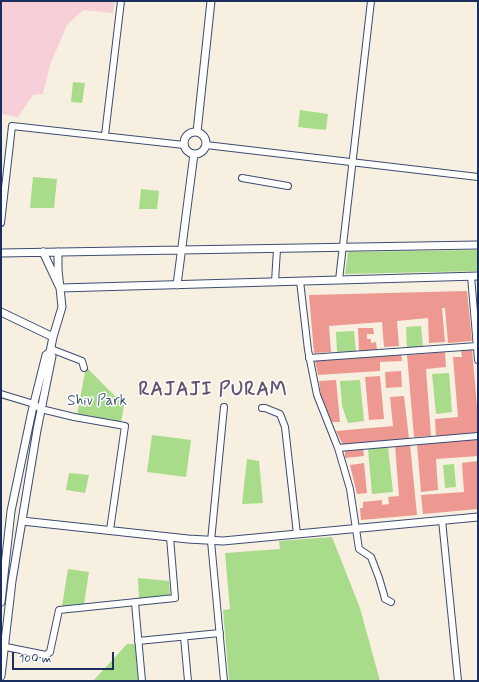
<!DOCTYPE html>
<html>
<head>
<meta charset="utf-8">
<style>
	body { margin:0 }
	#map { position:relative; width:479px; height:682px; overflow:hidden; background:#f7f0e0; font-family:Mynerve,sans-serif }
	canvas { display:block }
	.frame { position:absolute; inset:0; border:2px solid #1b2f5e; pointer-events:none }
	.scale { position:absolute; left:12px; top:652px; width:102px; height:18px; box-sizing:border-box; border:2px solid #1b2f5e; border-top:0; padding-left:5px; font-size:12px; line-height:14px; white-space:nowrap; color:#1b2f5e; -webkit-text-stroke:3px #fff; paint-order:stroke }
</style>
</head>
<body>
<div id="map">
<canvas width="479" height="682"></canvas>
<div class="frame"></div>
<div class="scale">100 m</div>
</div>
<script>
const context = document.querySelector('canvas').getContext('2d');
context.lineJoin = 'round';
function fillPath(path, color) { context.fillStyle = color; context.fill(path, 'evenodd'); }
const toPath = rows => new Path2D(rows.map(r => 'M' + r).join(''));
function strokePath(path, color, width, dash) { context.strokeStyle = color; context.lineWidth = width; context.lineCap = dash ? 'butt' : 'round'; context.setLineDash(dash || []); context.stroke(path); }
function write(font, color, halo, rows, align = 'center') {
  context.font = font + ' Mynerve,sans-serif'; context.lineWidth = 3; context.setLineDash([]); context.textBaseline = 'middle'; context.strokeStyle = halo; context.fillStyle = color; for (const [text, x, y, turn = 0] of rows) {
    context.save(); context.translate(x, y); context.rotate((+turn || 0) * Math.PI / 180); context.textAlign = isNaN(turn) ? turn : align; if (halo) context.strokeText(text, 0, 0); context.fillText(text, 0, 0); context.restore();
  }
}
const built = toPath([
	[1,1,115,1,113,13,83,10,67,25,50,65,43,94,33,95,18,117,2,114,1,122]
]);
const green = toPath([
	[73,82,85,83,82,103,71,102],
	[300,110,328,114,326,130,298,127],
	[33,177,57,179,54,208,30,208],
	[141,189,159,191,157,209,139,209],
	[478,250,478,271,345,274,348,252],
	[421,326,423,347,407,348,406,327],
	[354,331,356,351,337,352,336,332],
	[86,367,124,405,121,423,77,415],
	[449,373,452,412,436,414,432,374],
	[360,380,364,421,348,423,342,406,340,381],
	[152,435,191,440,186,477,147,472],
	[388,447,393,492,372,494,368,449],
	[247,459,259,461,263,503,242,504],
	[454,464,456,487,445,488,443,465],
	[69,473,89,475,85,493,66,490],
	[332,537,360,608,380,681,229,681,223,610,230,609,225,553,280,549,279,541],
	[68,569,89,572,84,604,62,606],
	[138,578,169,581,170,596,139,599],
	[127,644,135,644,138,681,93,681]
]);
const building = toPath([
	[467,291,472,341,448,343,445,308,442,308,445,342,429,343,428,318,397,321,399,346,384,347,382,322,329,326,331,352,314,353,309,295],
	[358,328,373,328,374,334,367,334,367,339,371,339,371,343,376,342,377,350,359,351],
	[472,349,478,418,478,433,436,436,435,419,458,417,453,357,462,357,461,350],
	[445,352,446,367,426,369,431,436,414,437,407,355],
	[401,353,402,361,380,362,380,371,318,375,315,361],
	[401,371,402,387,386,388,385,372],
	[380,376,384,419,369,420,365,377],
	[336,380,340,422,332,422,321,395,319,381],
	[404,396,409,439,343,445,336,431,393,426,390,397],
	[478,439,478,456,436,459,438,490,421,492,417,444],
	[410,444,417,515,361,520,360,508,363,508,363,502,382,500,382,505,389,504,388,497,399,496,395,445],
	[363,448,364,456,345,458,345,450],
	[478,461,478,509,423,514,421,495,464,492,462,463],
	[364,463,367,493,357,494,350,465]
]);
const minor = toPath([
	[105,135,121,1],
	[206,145,478,177],
	[242,178,288,186],
	[1,223,12,126,184,145],
	[471,276,478,360],
	[339,280,371,1],
	[300,281,308,350,317,395,338,448,350,489,359,549,371,557,379,578,384,595,385,599,391,602],
	[275,282,277,249],
	[51,349,82,361,84,368],
	[309,358,477,346],
	[1,394,34,404,41,409,74,417,125,426,110,530],
	[262,408,265,408,280,414,285,427,297,534],
	[338,448,478,436],
	[442,520,458,681],
	[135,603,142,681],
	[184,637,188,681],
	[138,641,220,633],
	[1,646,46,655,50,652,59,610,175,598,170,537],
	[224,681,211,541,224,407]
]);
const tertiary = toPath([
	[197,132,211,1],
	'184 143a11 11 0 1 1 22 0a11 11 0 1 1-22 0Z',
	[58,252,58,270,60,288,478,276],
	[1,253,478,245],
	[177,285,194,154],
	[1,312,53,337],
	[22,521,188,539,223,541,478,517],
	[1,602,11,511,32,411,46,355,50,352,53,337,62,307,60,288,43,252],
	[1,676,12,581,37,430,52,356,50,352]
]);
const parkNames = [
	["Shiv Park",97,402]
];
const districtNames = [
	["RAJAJI PURAM",213,391]
];
fillPath(built, '#f6cfd8');
fillPath(green, '#a8db8a');
fillPath(building, '#ed9991');
strokePath(minor, '#3c4c72', 8);
strokePath(tertiary, '#3c4c72', 9);
strokePath(minor, '#fff', 6);
strokePath(tertiary, '#fff', 7);
write('15px', '#3e5a69', '#fff', parkNames);
context.letterSpacing = '1px';
write('bold 19px', '#645470', '#fff', districtNames);
context.letterSpacing = '0px';
</script>
</body>
</html>
